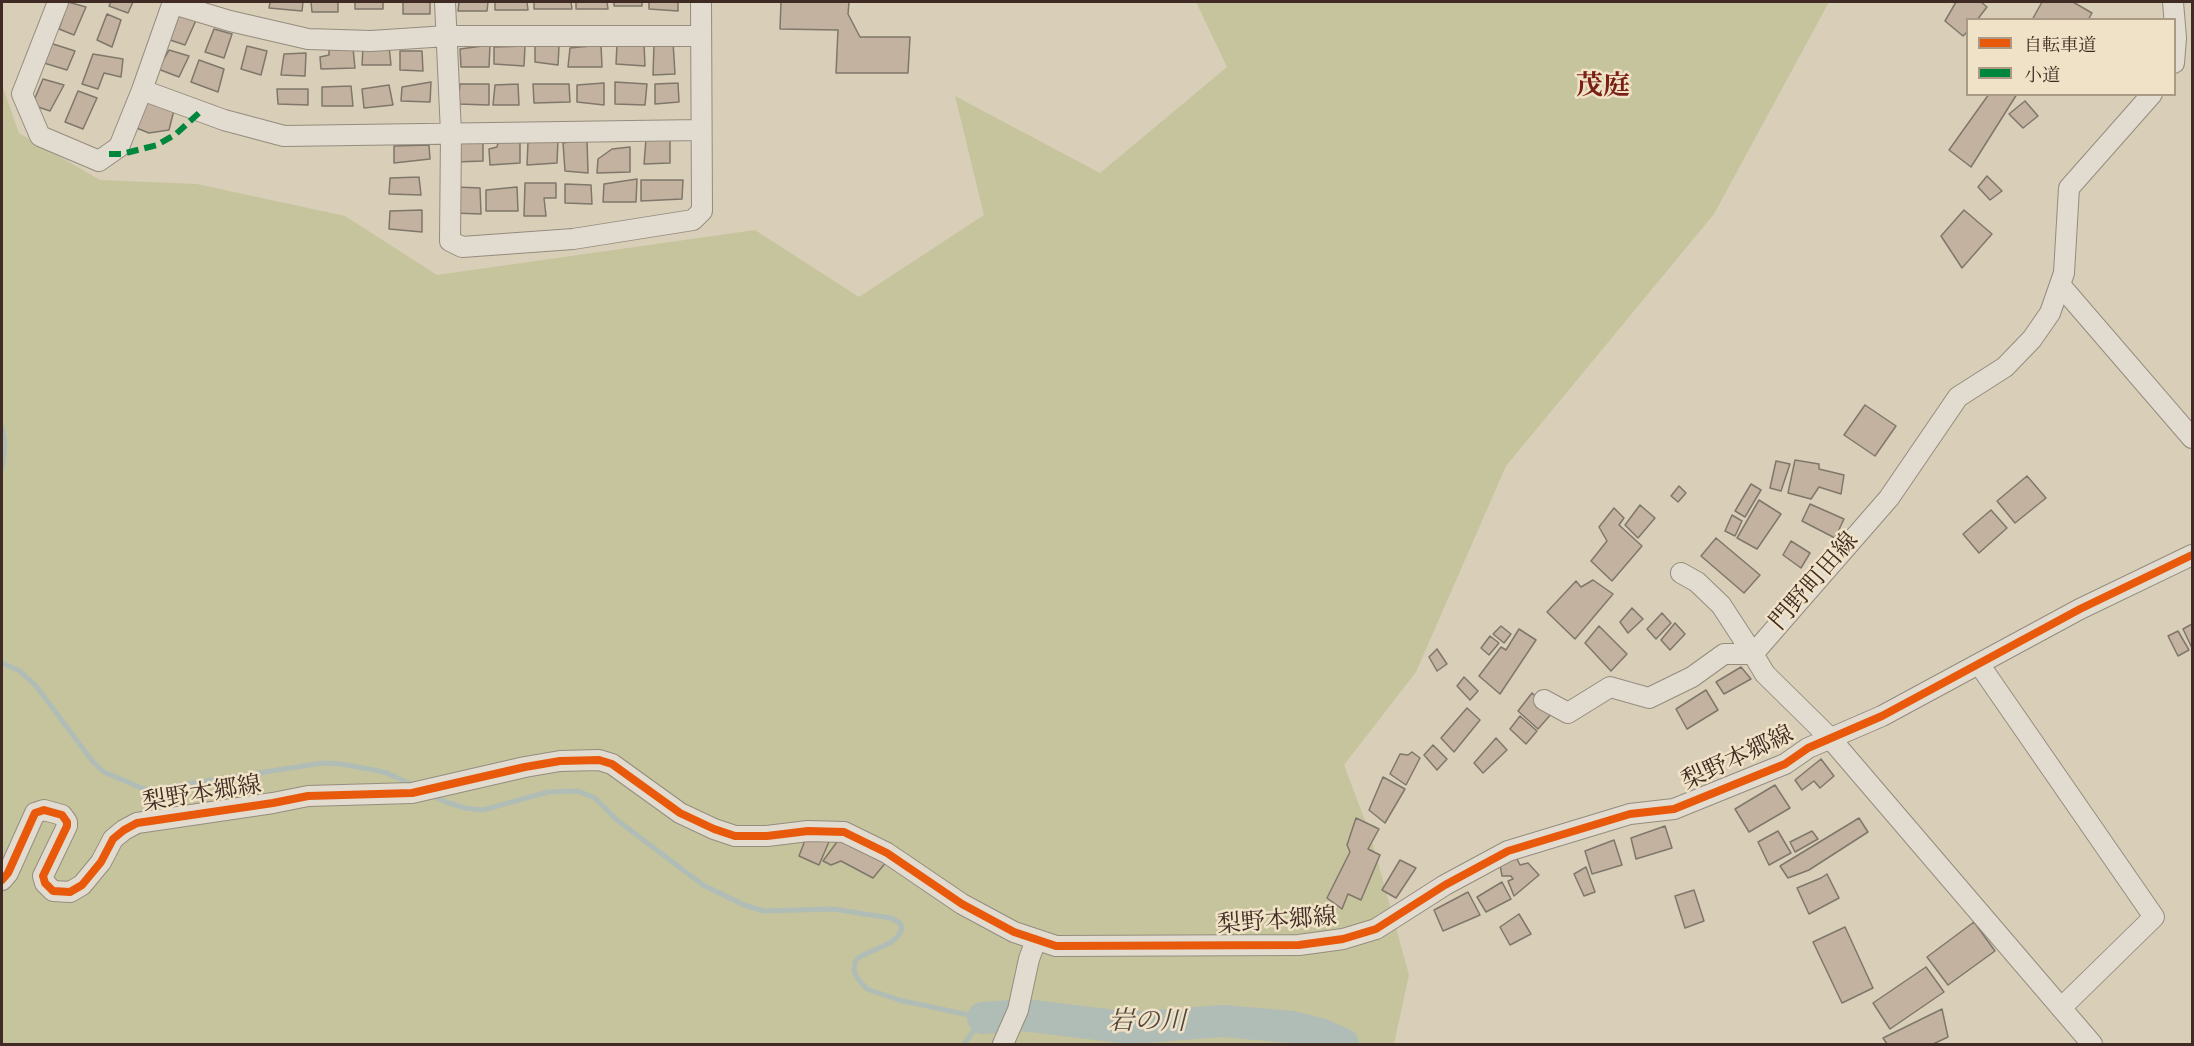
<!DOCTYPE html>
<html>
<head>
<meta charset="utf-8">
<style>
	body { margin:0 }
	#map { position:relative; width:2194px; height:1046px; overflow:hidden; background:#d9ceb7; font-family:"Libre Bodoni","Noto Serif JP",serif }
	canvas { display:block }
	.frame { position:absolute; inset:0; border:3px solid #3f2b23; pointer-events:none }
	.legend { position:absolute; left:1966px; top:18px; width:210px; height:78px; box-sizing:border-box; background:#f0e2c6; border:2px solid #a99985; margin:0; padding:8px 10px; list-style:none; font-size:18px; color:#3f2b23 }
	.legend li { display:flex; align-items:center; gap:12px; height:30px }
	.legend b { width:30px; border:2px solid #a99985 }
</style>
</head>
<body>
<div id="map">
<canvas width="2194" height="1046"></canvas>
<div class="frame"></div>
<ul class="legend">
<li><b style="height:8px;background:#e8590c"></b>自転車道</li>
<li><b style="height:8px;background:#00873e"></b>小道</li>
</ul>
</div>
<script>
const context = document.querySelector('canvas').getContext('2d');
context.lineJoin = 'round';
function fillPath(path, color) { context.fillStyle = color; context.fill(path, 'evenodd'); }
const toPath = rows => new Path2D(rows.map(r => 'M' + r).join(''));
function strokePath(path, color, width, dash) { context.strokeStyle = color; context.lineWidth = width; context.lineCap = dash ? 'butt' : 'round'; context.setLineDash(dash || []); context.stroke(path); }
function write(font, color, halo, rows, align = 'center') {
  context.font = font + ' "Libre Bodoni","Noto Serif JP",serif'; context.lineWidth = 5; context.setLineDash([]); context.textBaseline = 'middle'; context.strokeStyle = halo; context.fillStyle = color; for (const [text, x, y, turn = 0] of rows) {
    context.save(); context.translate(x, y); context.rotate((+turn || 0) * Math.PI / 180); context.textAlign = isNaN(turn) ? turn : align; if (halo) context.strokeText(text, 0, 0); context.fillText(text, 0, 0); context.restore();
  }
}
const green = toPath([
	[1196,2,1829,2,1714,214,1506,466,1416,672,1344,765,1370,834,1409,975,1394,1044,2,1044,2,85,19,133,100,180,197,184,345,216,437,275,755,230,859,297,984,215,955,96,1100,173,1227,67]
]);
const stream = toPath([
	[2,427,5,445,2,469],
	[2,663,20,671,36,686,93,762,104,772,144,789,155,789,323,763,340,764,374,770,387,773,417,787],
	[430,795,446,802,465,808,483,810,548,792,578,791,595,798,617,820,703,885,744,905,764,911,833,909,891,918,900,923,902,929,898,936,890,943,859,957,855,962,854,971,858,979,867,989,899,1000,983,1018,964,1044]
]);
const river = toPath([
	[983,1018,1024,1015,1130,1028,1222,1021,1292,1027,1320,1034,1343,1044]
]);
const building = toPath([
	[68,2,86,7,74,35,59,29,68,2],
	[111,2,133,2,128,13,109,6,111,2],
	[270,2,303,2,302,11,269,8,270,2],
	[311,2,338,2,338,12,312,12,311,2],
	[355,2,383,2,383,9,355,9,355,2],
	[403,2,430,2,430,14,403,14,403,2],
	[459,2,488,2,487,11,458,11,459,2],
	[495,2,527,2,528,10,495,10,495,2],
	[534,2,571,2,572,9,534,9,534,2],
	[576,2,607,2,608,9,576,9,576,2],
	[614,2,642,2,642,6,614,6,614,2],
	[649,2,678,2,678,11,649,9,649,2],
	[781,2,849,2,848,14,860,37,910,37,908,73,836,73,838,30,780,29,781,2],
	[1956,2,1981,2,1987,7,1977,20,1968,20,1968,31,1963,36,1945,21,1956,2],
	[2042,2,2073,2,2092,13,2088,20,2032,20,2042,2],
	[178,12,197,18,185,45,167,39,178,12],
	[107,14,121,20,112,47,97,40,107,14],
	[214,29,232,34,224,58,205,52,214,29],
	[673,42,675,74,653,75,654,44,673,42],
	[50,43,75,51,67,70,44,63,50,43],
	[617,44,644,44,645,66,616,64,617,44],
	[490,45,489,67,461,67,460,49,490,45],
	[601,45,602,67,568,67,570,48,601,45],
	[247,46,267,51,261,75,241,69,247,46],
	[389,46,391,65,362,65,363,47,389,46],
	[525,46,524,66,494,64,494,47,525,46],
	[535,46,559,46,558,65,535,62,535,46],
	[329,47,353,48,355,68,321,69,320,57,329,55,329,47],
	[169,50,189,56,179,77,158,69,169,50],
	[400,51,422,51,423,71,400,70,400,51],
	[306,53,305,76,281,75,284,54,306,53],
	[93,54,123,59,121,77,104,73,98,89,82,84,93,54],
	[199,60,224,69,218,92,191,82,199,60],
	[43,79,64,85,50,111,32,105,43,79],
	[431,82,430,102,401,101,402,87,431,82],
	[615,82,647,84,645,105,615,104,615,82],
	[604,83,604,105,577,102,577,85,604,83],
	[678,83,679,102,655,104,655,84,678,83],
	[460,84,489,84,489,105,458,104,460,84],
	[518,84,519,105,493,105,495,85,518,84],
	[533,84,569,84,570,102,534,103,533,84],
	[389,85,393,105,364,108,362,89,389,85],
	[351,86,353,106,322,106,322,87,351,86],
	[277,89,308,89,308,105,278,104,277,89],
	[78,91,97,98,83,129,65,122,78,91],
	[1989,94,2017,94,1971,167,1949,150,1989,94],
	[147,101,174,110,169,130,149,133,134,127,147,101],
	[2025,101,2038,116,2023,128,2009,114,2025,101],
	[670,137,670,163,644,164,646,139,670,137],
	[499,139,520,142,520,163,490,165,489,149,497,147,499,139],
	[587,139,588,173,565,171,563,143,587,139],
	[558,140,557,163,527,165,528,142,558,140],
	[456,142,483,143,483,161,456,162,456,142],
	[429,145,430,159,394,163,394,146,429,145],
	[630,147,630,172,597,173,598,159,612,149,630,147],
	[1987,176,2002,191,1990,200,1978,187,1987,176],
	[419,177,421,195,389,194,390,178,419,177],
	[637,179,636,202,603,202,604,184,637,179],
	[641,180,683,180,682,199,641,201,641,180],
	[525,183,556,183,556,198,544,198,546,216,524,216,525,183],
	[565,184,591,185,592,204,565,203,565,184],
	[457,187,480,188,481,214,454,213,457,187],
	[517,187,518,211,486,211,486,190,517,187],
	[422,210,422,232,389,229,390,211,422,210],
	[1964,210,1992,234,1962,268,1941,236,1964,210],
	[1865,405,1896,426,1875,456,1844,435,1865,405],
	[1795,460,1819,464,1819,469,1844,475,1841,494,1819,487,1811,499,1788,493,1795,460],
	[1776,461,1790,464,1781,491,1770,488,1776,461],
	[2027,476,2046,498,2015,523,1997,501,2027,476],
	[1751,484,1761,490,1745,517,1735,511,1751,484],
	[1679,486,1686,493,1678,502,1671,496,1679,486],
	[1759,500,1781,514,1757,549,1737,538,1759,500],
	[1810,504,1844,519,1835,538,1802,521,1810,504],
	[1640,505,1655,518,1638,538,1625,525,1640,505],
	[1614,508,1624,518,1619,525,1642,546,1612,581,1591,561,1607,541,1599,527,1614,508],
	[1991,510,2007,528,1979,553,1963,534,1991,510],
	[1732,515,1742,521,1735,536,1725,531,1732,515],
	[1716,538,1760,575,1744,593,1701,556,1716,538],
	[1791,541,1810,553,1801,568,1783,555,1791,541],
	[1593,580,1613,594,1575,639,1547,612,1576,581,1581,587,1593,580],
	[1632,608,1643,619,1628,633,1620,622,1632,608],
	[1662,613,1671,623,1656,639,1647,629,1662,613],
	[1675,623,1685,634,1670,650,1661,640,1675,623],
	[2192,624,2192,648,2183,629,2192,624],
	[1501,626,1511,634,1504,643,1493,634,1501,626],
	[1599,626,1627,654,1611,671,1585,643,1599,626],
	[1519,629,1536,640,1500,694,1479,676,1501,647,1506,650,1519,629],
	[2178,631,2189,650,2178,656,2168,636,2178,631],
	[1490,636,1499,643,1489,655,1481,648,1490,636],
	[1437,649,1447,664,1437,671,1429,657,1437,649],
	[1741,667,1751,679,1724,694,1716,682,1741,667],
	[1464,677,1478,691,1470,700,1457,686,1464,677],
	[1706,690,1718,710,1687,729,1676,709,1706,690],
	[1532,693,1553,712,1538,729,1518,711,1532,693],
	[1467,708,1480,720,1454,752,1441,738,1467,708],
	[1520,716,1537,731,1526,744,1510,729,1520,716],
	[1496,738,1507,750,1483,773,1474,763,1496,738],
	[1433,745,1447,759,1437,770,1424,755,1433,745],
	[1412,752,1420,758,1406,785,1390,774,1400,754,1408,755,1412,752],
	[1821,759,1834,776,1820,788,1814,781,1802,790,1795,780,1821,759],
	[1383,777,1405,789,1385,823,1369,810,1383,777],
	[1775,785,1790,808,1749,832,1735,809,1775,785],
	[1356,818,1379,829,1368,849,1380,855,1361,900,1348,894,1342,909,1327,898,1350,852,1347,845,1356,818],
	[1859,818,1868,832,1809,870,1788,878,1780,866,1859,818],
	[1665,826,1672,848,1636,859,1631,838,1665,826],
	[1778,831,1791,853,1769,865,1758,842,1778,831],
	[1812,831,1818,839,1795,852,1790,842,1812,831],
	[807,835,831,837,819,865,799,856,807,835],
	[842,835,887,861,873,878,841,861,831,865,823,861,842,835],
	[1614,840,1622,865,1592,874,1585,851,1614,840],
	[1516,857,1520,865,1528,863,1539,875,1514,896,1508,881,1513,879,1511,876,1502,876,1500,865,1516,857],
	[1400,860,1416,868,1396,898,1382,890,1400,860],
	[1586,867,1595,892,1584,896,1574,874,1586,867],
	[1827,874,1839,898,1809,914,1797,888,1821,878,1827,874],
	[1502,882,1511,899,1486,912,1477,897,1502,882],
	[1694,890,1704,921,1685,928,1675,896,1694,890],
	[1468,892,1480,915,1443,931,1434,910,1468,892],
	[1519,914,1531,934,1510,945,1500,927,1519,914],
	[1974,922,1995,951,1948,985,1927,957,1974,922],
	[1845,927,1873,988,1842,1003,1813,942,1845,927],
	[1926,967,1944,992,1890,1029,1873,1003,1926,967],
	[1942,1009,1948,1037,1933,1044,1887,1044,1883,1038,1942,1009]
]);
const minor = toPath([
	[58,2,22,94,40,136,99,161,119,147,142,90,173,2],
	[445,2,451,133,450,241,462,247,573,239,693,220,702,211,701,2],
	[2173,2,2176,38,2174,63],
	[173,4,230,21,308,39,371,41,447,36,700,36],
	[142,90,224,120,284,136,701,130],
	[2061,286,2192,438],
	[1979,664,2154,917,2061,1008],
	[1544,700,1568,713,1610,687,1649,698,1692,677,1724,654,1753,654,1721,605,1697,582,1681,573],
	[2,880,8,873,35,813,44,810,62,815,67,822,67,826,43,876,45,883,53,891,70,892,82,885,101,862,113,839,124,830,137,823,273,803,308,796,412,793,525,767,560,761,599,760,612,764,680,813,714,829,735,836,767,836,808,831,844,832,887,853,962,904,1014,932,1056,946,1299,945,1343,939,1376,929,1445,885,1508,851,1630,814,1674,809,1785,764,1808,748,1882,716,2080,609,2192,555],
	[1003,1044,1018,1010,1029,959,1036,940],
	[2092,1044,1830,738,1765,674,1753,654,1889,498,1958,397,2005,367,2032,339,2050,313,2064,273,2069,188,2152,94]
]);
const quiet = toPath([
	[109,154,122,154,157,145,176,134,200,112]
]);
const cycleway = toPath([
	[2,880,8,873,35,813,44,810,62,815,67,822,67,826,43,876,45,883,53,891,70,892,82,885,101,862,113,839,124,830,137,823,273,803,308,796,412,793,525,767,560,761,599,760,612,764,680,813,714,829,735,836,767,836,808,831,844,832,887,853,962,904,1014,932,1056,946,1299,945,1343,939,1376,929,1445,885,1508,851,1630,814,1674,809,1785,764,1808,748,1882,716,2080,609,2192,555]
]);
const streetNames = [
	["門野町田線",1815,582,-49],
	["梨野本郷線",1738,759,-25],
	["梨野本郷線",202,795,-9],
	["梨野本郷線",1277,922,-4]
];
const waterNames = [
	["岩の川",1147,1023]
];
const quarterNames = [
	["茂庭",1603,88]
];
fillPath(green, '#c6c49d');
strokePath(stream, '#b0bcb6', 5);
strokePath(river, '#b0bcb6', 32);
fillPath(building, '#c3b29f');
strokePath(building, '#7f776b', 1.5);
strokePath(minor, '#958c7e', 22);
strokePath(minor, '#e1dbd0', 20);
strokePath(quiet, '#00873e', 6, [12, 6]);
strokePath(cycleway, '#e8590c', 8);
write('24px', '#3f2b23', '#f0e2c6', streetNames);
write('italic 26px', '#524640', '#f0e2c6', waterNames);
write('bold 27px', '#7a1f14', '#f0e2c6', quarterNames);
</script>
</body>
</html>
